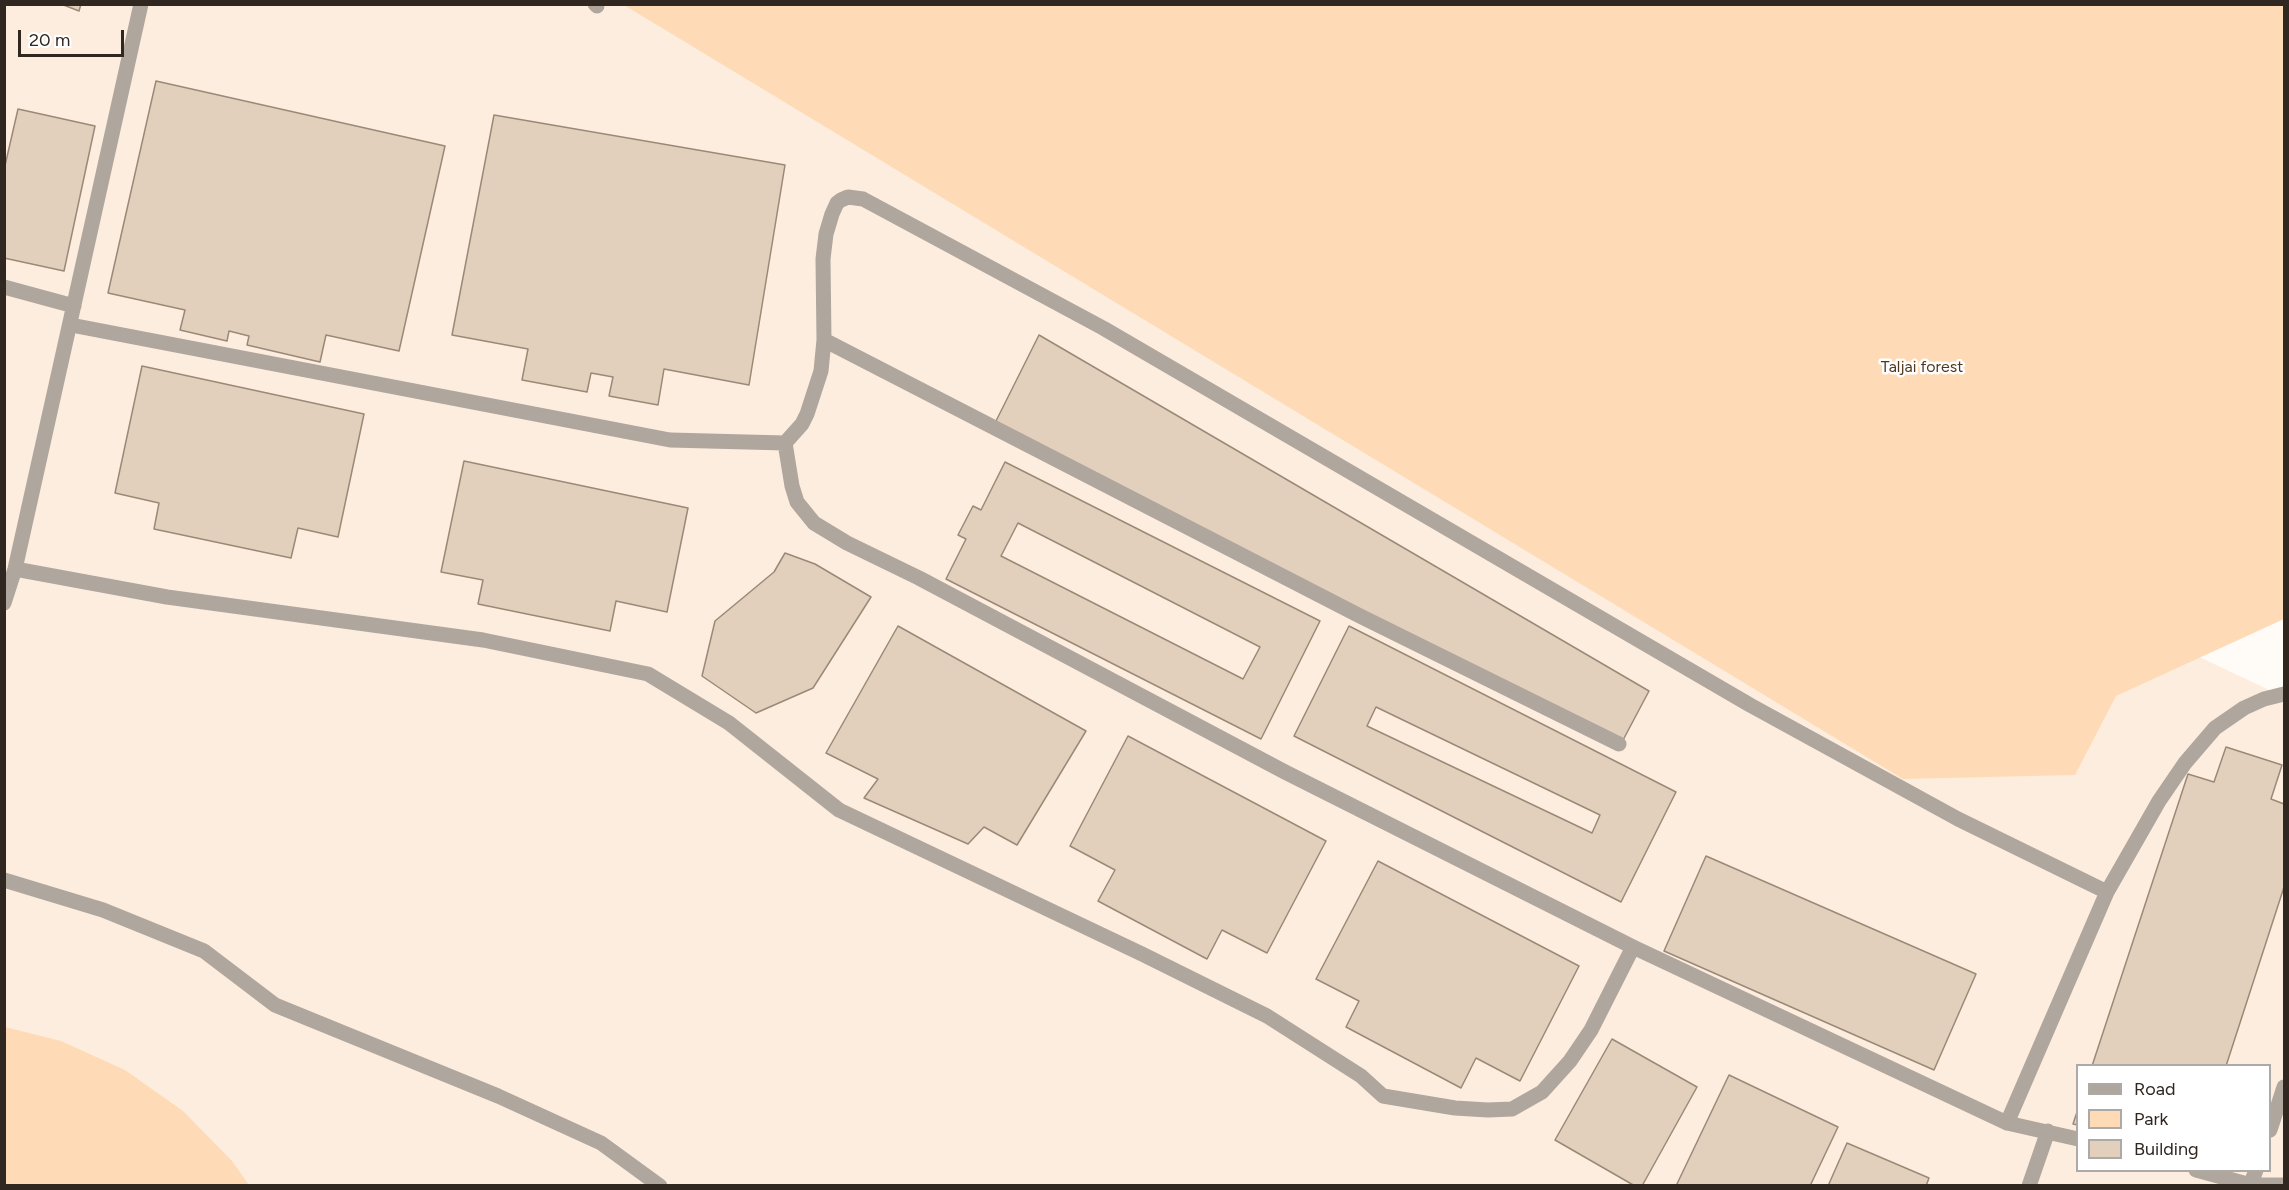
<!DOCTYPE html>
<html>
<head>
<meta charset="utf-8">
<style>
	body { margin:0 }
	#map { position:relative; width:2289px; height:1190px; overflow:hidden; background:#fffbf7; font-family:Figtree,sans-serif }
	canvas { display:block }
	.frame { position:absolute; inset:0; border:6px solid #2f2720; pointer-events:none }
	.legend { position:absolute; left:2076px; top:1064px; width:195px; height:108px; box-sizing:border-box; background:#fff; border:2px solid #aca9a6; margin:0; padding:8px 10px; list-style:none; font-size:18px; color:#2f2720 }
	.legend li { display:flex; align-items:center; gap:12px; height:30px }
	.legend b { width:30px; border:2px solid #aca9a6 }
	.scale { position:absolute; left:18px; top:30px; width:106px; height:27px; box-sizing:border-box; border:3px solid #2f2720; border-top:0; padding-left:8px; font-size:18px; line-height:21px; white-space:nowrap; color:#2f2720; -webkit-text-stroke:4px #fff; paint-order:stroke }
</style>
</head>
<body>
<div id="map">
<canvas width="2289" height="1190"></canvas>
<div class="frame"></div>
<ul class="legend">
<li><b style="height:8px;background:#afa69e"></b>Road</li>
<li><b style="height:16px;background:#fedbb6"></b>Park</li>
<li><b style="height:16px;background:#e3d0bc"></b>Building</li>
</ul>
<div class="scale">20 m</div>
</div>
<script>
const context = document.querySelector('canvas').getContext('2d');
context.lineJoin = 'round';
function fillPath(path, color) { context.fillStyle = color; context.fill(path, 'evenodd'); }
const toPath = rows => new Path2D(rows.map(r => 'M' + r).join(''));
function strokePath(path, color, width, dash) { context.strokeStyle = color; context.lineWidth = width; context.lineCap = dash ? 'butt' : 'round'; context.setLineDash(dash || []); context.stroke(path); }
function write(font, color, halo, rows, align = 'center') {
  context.font = font + ' Figtree,sans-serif'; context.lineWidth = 5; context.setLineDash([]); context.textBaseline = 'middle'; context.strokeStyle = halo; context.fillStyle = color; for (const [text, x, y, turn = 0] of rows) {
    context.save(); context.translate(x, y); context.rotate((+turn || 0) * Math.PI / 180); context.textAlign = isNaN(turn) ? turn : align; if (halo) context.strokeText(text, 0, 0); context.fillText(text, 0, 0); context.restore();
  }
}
const built = toPath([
	[5,5,819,5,2284,697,2284,1185,5,1186],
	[2078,1066,2270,1066,2270,1170,2078,1170]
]);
const green = toPath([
	[624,5,2284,5,2284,619,2116,696,2075,775,1903,779],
	[5,1027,61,1041,125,1070,183,1111,232,1161,249,1185,5,1185]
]);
const building = toPath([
	[61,4,81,4,79,11,61,4],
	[156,81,445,146,399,351,326,335,320,362,247,345,249,336,229,331,227,341,180,330,185,310,108,293,156,81],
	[18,109,95,126,64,271,4,258,4,170,18,109],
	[494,115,785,165,749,385,664,369,658,405,609,396,613,377,591,373,587,392,522,380,528,349,452,335,494,115],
	[1039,335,1649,691,1622,742,994,425,1039,335],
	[142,366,364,414,338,537,298,528,291,558,154,529,159,503,115,493,142,366],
	[464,461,688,508,667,612,616,601,610,631,478,604,483,580,441,572,464,461],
	[1005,462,1320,621,1261,739,946,579,966,539,958,535,973,506,981,510,1005,462],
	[1018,523,1260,647,1243,679,1001,556,1018,523],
	[785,553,815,564,871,597,813,688,756,713,702,676,715,621,774,572,785,553],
	[898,626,1086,731,1017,845,984,827,968,844,864,798,878,779,826,753,898,626],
	[1349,626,1676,792,1621,902,1294,736,1349,626],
	[1376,707,1600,815,1592,833,1367,726,1376,707],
	[1128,736,1326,841,1267,953,1222,930,1207,959,1098,901,1115,870,1070,846,1128,736],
	[2226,747,2282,765,2271,799,2284,804,2284,887,2226,1066,2092,1066,2188,774,2214,782,2226,747],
	[1706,856,1976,974,1934,1070,1664,951,1706,856],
	[1378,861,1579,966,1520,1081,1476,1058,1461,1088,1346,1027,1359,1001,1316,979,1378,861],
	[1612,1039,1697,1087,1642,1186,1635,1186,1555,1140,1612,1039],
	[1729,1075,1838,1127,1810,1186,1676,1186,1729,1075],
	[2078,1109,2078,1125,2073,1124,2078,1109],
	[1847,1143,1929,1178,1926,1186,1828,1186,1847,1143]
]);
const service = toPath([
	[595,4,597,6],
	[4,287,74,306],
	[71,325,670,440,785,443,802,424,807,414,821,371,824,340,823,259,826,234,832,214,837,203,841,200,848,197,863,199,1103,328,1750,705,1958,819,2107,892],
	[824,340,1360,616,1619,744],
	[785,443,792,486,797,502,814,523,847,543,919,578,1285,772,1633,947,2007,1123,2078,1139],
	[15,569,167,597,483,640,648,674,729,723,839,810,1142,954,1267,1016,1361,1076,1383,1096,1455,1108,1488,1110,1512,1109,1542,1092,1570,1061,1591,1030,1633,947],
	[4,603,15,569,141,4],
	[4,880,103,910,204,951,275,1005,498,1096,601,1143,660,1186],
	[2007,1123,2107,892,2159,801,2185,763,2215,728,2244,708,2264,699,2284,694],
	[2196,1170,2251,1185,2284,1185],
	[2029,1186,2048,1131]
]);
const minor = toPath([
	[2270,1130,2284,1087],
	[2250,1186,2256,1170]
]);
const parkNames = [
	["Taljai forest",1922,367]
];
fillPath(built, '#fdedde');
fillPath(green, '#fedbb6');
fillPath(building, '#e3d0bc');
strokePath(building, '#9b8977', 1.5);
strokePath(service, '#afa69e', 15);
strokePath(minor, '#afa69e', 15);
write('16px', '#52381c', '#fff', parkNames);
</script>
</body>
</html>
